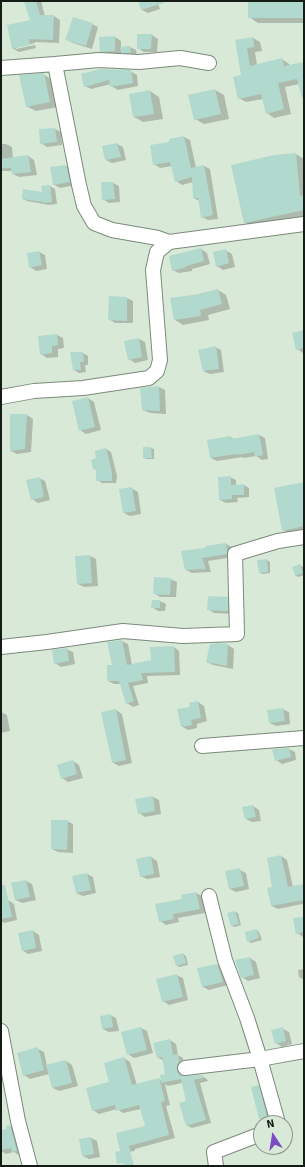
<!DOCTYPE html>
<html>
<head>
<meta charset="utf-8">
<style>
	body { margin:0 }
	#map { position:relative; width:305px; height:1167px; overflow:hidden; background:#d9e9d8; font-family:Signika,sans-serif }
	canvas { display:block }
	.frame { position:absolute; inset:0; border:2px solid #151b15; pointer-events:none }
	.north { position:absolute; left:253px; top:1115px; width:40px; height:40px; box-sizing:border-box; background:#d9e9d8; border:1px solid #8b978a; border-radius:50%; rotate:348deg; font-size:11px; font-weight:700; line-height:16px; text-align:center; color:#151b15 }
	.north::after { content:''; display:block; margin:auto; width:14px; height:18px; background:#7c4ac2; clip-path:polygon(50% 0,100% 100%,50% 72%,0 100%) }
</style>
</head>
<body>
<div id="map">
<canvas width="305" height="1167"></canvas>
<div class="frame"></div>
<div class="north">N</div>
</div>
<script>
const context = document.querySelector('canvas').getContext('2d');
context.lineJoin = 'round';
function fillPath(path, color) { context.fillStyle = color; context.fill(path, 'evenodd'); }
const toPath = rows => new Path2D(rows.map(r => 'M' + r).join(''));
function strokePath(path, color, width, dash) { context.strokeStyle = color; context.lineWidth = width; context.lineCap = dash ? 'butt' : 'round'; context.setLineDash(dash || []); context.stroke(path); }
const shadow = toPath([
	[25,1,41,1,45,16,54,16,60,20,59,43,35,42,35,43,16,47,16,49,35,45,36,48,19,52,12,48,31,21],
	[139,1,157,1,160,9,148,13,142,10],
	[304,3,304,23,258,23,249,17],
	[92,24,98,27,92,49,73,43,67,40],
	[152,35,158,39,157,52,144,52,138,48],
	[115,37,121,41,121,48,130,47,136,50,137,56,128,56,121,52,121,54,107,54,101,51],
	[253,38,260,42,262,51,255,52,257,65,282,59,289,64,290,66,304,63,304,100,303,99,299,84,285,87,291,114,274,118,267,113,263,99,246,102,239,98,242,76,237,40],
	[130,71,137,75,138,86,118,90,111,86,111,84,91,89,85,86],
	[43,74,52,80,58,107,36,111,26,106],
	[215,90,224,95,229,119,204,124,195,119],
	[150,91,159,97,163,119,143,122,134,117],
	[55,129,61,132,62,145,47,147,41,143,40,130],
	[184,137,190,140,196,168,204,166,210,169,218,219,208,220,202,217,199,201,194,198,193,182,182,185,176,181,172,166,160,168,154,164,171,142],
	[1,144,6,144,12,147,13,158,28,156,34,160,37,175,19,177,13,174,12,171,1,171],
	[117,144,123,147,126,160,112,163,106,160,103,147],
	[296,154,304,159,304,218,255,228,244,222],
	[66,166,72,169,75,185,60,188,53,184],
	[113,183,119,186,120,202,109,203,103,199],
	[50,186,55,189,57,204,49,205,27,201,23,199,43,193],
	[201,249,207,253,210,264,192,269,192,271,179,273,173,270],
	[225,250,232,254,235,267,223,270,217,266],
	[39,252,45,255,47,269,36,271,30,267],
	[218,290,226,295,230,309,208,315,209,320,183,325,175,320,199,294],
	[110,297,127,298,133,301,133,323,115,323,109,319],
	[304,331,304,353,303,353,297,349],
	[57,335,63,338,64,348,58,349,58,357,47,358,41,354],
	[139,339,145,342,148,360,135,363,129,359],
	[215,347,221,350,224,372,210,374,203,371],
	[83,353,88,356,88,365,85,365,86,372,79,373,74,370],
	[159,387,165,390,166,414,150,413,143,410],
	[88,398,94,402,101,430,86,434,80,430],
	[11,415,27,415,33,419,31,452,17,454,11,451],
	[259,435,265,438,268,459,262,460,256,456,244,458,242,457,217,461,211,458,230,437,234,439],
	[144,448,151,448,154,449,154,459,147,459,144,458],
	[106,449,111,452,117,476,116,483,102,483,97,480,97,470,94,469,98,459],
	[230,477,236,480,236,485,244,485,249,488,249,497,237,498,238,502,226,503,220,500],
	[39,478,45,481,50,500,38,503,32,499],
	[304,483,304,533,292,535,283,530],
	[131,488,138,492,141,514,130,516,124,513],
	[226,544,232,547,233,557,208,561,211,572,192,573,186,570,207,549],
	[90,556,96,559,98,586,84,587,78,584],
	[267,560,270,562,270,573,262,574,259,572],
	[300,565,303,567,304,575,298,577,295,575],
	[170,579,177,582,176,597,160,597,154,593],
	[227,598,233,601,234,614,214,613,208,609],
	[160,601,166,604,165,611,158,611,152,607],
	[122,641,128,644,132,665,152,661,174,647,179,651,180,675,147,676,148,683,133,686,139,705,133,707,127,703,121,684,114,684,108,681,113,666,108,643],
	[211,645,228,645,234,649,233,669,213,665,207,662],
	[66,649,73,652,75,664,61,667,55,663],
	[198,702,204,706,207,721,197,724,197,728,188,730,181,726,191,708],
	[282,709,289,712,290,724,276,726,270,723],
	[116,710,122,714,132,763,119,766,112,762],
	[1,712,7,715,10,731,1,733],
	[303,712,304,712,304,730,303,729],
	[289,749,295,752,296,760,282,764,276,760],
	[73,761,79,765,83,778,68,782,62,778],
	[153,797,159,800,161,814,145,817,139,813],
	[253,806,259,810,261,821,252,822,246,819],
	[67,821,73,824,73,853,58,852,52,849],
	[281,856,287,860,293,887,304,885,304,905,302,904,278,909,272,906,274,888],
	[151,857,157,861,160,877,147,879,140,876],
	[240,870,246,873,249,889,236,892,230,889],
	[87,874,93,877,96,893,83,896,76,893],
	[26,881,32,884,36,900,22,903,16,900,12,883],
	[196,893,202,896,205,913,178,918,179,922,166,925,160,921,183,900],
	[8,900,14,904,17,920,4,923,1,921,1,902],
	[235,912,238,913,241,925,235,927,232,926],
	[304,918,304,936,303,937,297,933],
	[257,930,259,932,262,940,251,943,248,941],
	[33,931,39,935,42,951,28,954,22,950],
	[183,954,186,956,188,965,179,967,176,965],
	[250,958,256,962,260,978,248,981,242,977,237,961],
	[217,965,223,968,228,985,209,990,203,987,198,969],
	[304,969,304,980,299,977,298,970],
	[176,975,183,978,188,1000,169,1005,163,1001],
	[110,1015,116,1018,119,1031,109,1032,103,1029],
	[141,1028,147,1031,153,1053,134,1058,128,1054],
	[283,1029,289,1032,292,1044,282,1047,276,1043],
	[170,1040,176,1044,178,1055,183,1058,184,1066,182,1073,184,1077,202,1076,207,1079,208,1081,200,1083,211,1123,192,1128,186,1125,187,1102,182,1083,168,1086,165,1084,170,1105,166,1106,175,1138,135,1149,135,1151,127,1152,120,1149,146,1126,141,1109,123,1113,117,1109,99,1114,93,1110,124,1058,130,1062,137,1085,159,1079,162,1081,166,1074,164,1061,157,1057],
	[38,1049,44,1052,47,1066,66,1061,72,1065,78,1086,59,1091,53,1088,49,1074,30,1079,24,1075],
	[258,1086,264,1090,272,1119,266,1121,260,1118],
	[10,1126,16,1130,23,1154,19,1155,14,1152,6,1154,1,1151,1,1131,8,1129],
	[91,1138,97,1141,100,1157,89,1159,83,1156]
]);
const building = toPath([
	[24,1,36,1,40,15,54,15,53,40,29,39,30,45,12,49,7,25,30,20],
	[138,1,164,1,164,3,141,10],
	[248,2,304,2,304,18,248,18],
	[73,17,93,23,86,46,65,40],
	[137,34,152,34,151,49,137,49],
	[115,36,115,51,100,52,99,37],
	[253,37,254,47,247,48,250,66,282,58,284,66,304,62,304,94,301,95,297,79,278,83,284,109,266,114,261,94,238,99,233,77,241,75,235,40],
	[130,46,131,53,121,53,120,47],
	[100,69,131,70,133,83,110,87,109,80,84,87,81,74],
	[44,73,50,102,26,107,19,75],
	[215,89,221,114,194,120,188,95],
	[150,90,154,114,133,117,129,94],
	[55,128,57,142,40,144,39,129],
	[184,136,191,168,204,165,213,215,201,218,198,198,193,198,192,177,175,182,170,162,153,165,150,145,169,142,169,139],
	[117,143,121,157,105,160,102,146],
	[296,153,300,196,304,195,304,210,244,223,231,165,274,155],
	[28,155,31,172,12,174,11,168,1,168,1,159],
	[66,165,70,182,53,185,50,167],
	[101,182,113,182,115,199,102,200],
	[50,185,52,202,43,203,43,202,22,199,23,189,42,192,41,186],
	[201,248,204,261,186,266,186,267,172,271,169,256],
	[226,249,229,263,216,267,213,252],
	[39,251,42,265,29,268,27,253],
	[218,289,222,304,200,310,201,316,174,320,170,298,199,294],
	[109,296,127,297,127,321,108,320],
	[304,330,304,348,296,350,292,333],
	[57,334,58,345,52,346,52,353,40,355,38,336],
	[139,338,142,357,128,360,124,341],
	[216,346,219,369,203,371,198,350],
	[70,352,83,352,84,362,80,362,81,370,73,370],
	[159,386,160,411,142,410,140,388],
	[88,397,95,427,79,431,72,401],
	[10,414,27,414,25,449,10,451],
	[259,434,263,455,255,457,254,452,237,455,236,454,210,458,207,440,230,436,231,439],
	[143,447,151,447,152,458,143,458],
	[106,448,112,472,112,481,96,481,96,469,93,469,91,460,96,458,95,451],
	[231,476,231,485,244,484,244,495,232,495,232,499,219,500,218,477],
	[40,477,44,497,31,500,26,480],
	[304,482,304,526,282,531,274,488],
	[132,487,136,511,123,513,119,489],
	[226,543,227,551,227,554,202,558,206,569,185,570,181,551,205,548,205,546],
	[90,555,92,583,77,584,75,556],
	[267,559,268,572,259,573,257,560],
	[300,564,303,573,295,576,292,567],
	[154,577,171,578,170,595,153,594],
	[208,596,228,597,228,611,207,610],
	[152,600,160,600,160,608,151,608],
	[122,640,127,665,151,660,150,647,174,646,175,672,141,673,143,680,128,683,134,701,126,704,119,681,107,681,107,665,112,665,107,642],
	[218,643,228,644,227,666,206,662,210,644],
	[67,648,69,661,54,664,52,650],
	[198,701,201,718,191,720,192,725,181,727,177,709,190,707,189,703],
	[283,708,285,721,269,723,267,710],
	[116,709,126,760,112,763,101,712],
	[289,748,291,757,275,761,272,749],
	[73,760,77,774,61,779,57,765],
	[153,796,155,811,138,814,135,799],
	[253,805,256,817,245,819,242,807],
	[51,820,68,820,67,850,51,849],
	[281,855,288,887,304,884,304,900,271,906,267,888,272,887,267,858],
	[151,856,154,874,140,877,136,859],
	[240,868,244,886,229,889,225,871],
	[87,873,91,890,76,893,72,876],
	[26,880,30,897,15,900,11,883],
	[1,885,5,885,12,917,1,919],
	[196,892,200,909,173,914,174,919,159,922,155,904,182,899,181,895],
	[235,911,239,924,231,926,227,913],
	[304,917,304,932,296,934,293,918],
	[257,929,259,938,247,942,245,932],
	[33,930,36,948,22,951,18,933],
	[183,953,186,963,176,966,173,956],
	[250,957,254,975,241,978,235,960],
	[217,964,223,982,202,987,197,968],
	[177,974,183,997,162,1002,156,979],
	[111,1014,113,1027,102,1029,100,1016],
	[141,1027,147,1050,127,1055,121,1032],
	[283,1027,286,1041,275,1044,271,1030],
	[170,1039,173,1055,178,1054,179,1062,177,1065,177,1069,178,1073,181,1076,186,1076,202,1075,203,1078,194,1080,206,1120,186,1126,179,1103,186,1101,181,1079,161,1083,160,1075,165,1074,162,1057,157,1058,153,1043],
	[38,1047,44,1070,23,1076,17,1053],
	[124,1057,132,1085,159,1078,165,1101,161,1102,169,1135,129,1146,134,1166,124,1166,123,1163,117,1164,115,1152,120,1151,116,1133,145,1126,139,1105,116,1111,115,1105,92,1111,86,1088,109,1082,104,1063],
	[66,1060,72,1083,52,1088,46,1065],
	[259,1085,267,1117,259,1119,251,1087],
	[10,1125,17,1151,12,1152,11,1148,1,1150,1,1130,6,1129,6,1126],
	[91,1137,94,1154,82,1156,79,1139]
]);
const minor = toPath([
	[55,64,99,60,139,62,180,58,209,63],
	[1,68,55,64,79,185,84,206,94,223,112,230,158,238,169,242],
	[1,397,34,391,83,388,149,378,157,371,160,360,153,270,157,252,169,242,304,224],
	[1,647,47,642,123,631,183,636,237,634,235,554,278,541,304,537],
	[202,746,304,738],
	[209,896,225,960,247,1018,260,1059,278,1123],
	[1,1031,18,1121,30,1166],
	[185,1068,260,1059,304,1051],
	[216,1166,214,1152,261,1134]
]);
fillPath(shadow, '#0003');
fillPath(building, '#b1d9cd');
strokePath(minor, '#7b8a7a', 16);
strokePath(minor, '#fff', 14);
</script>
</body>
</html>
